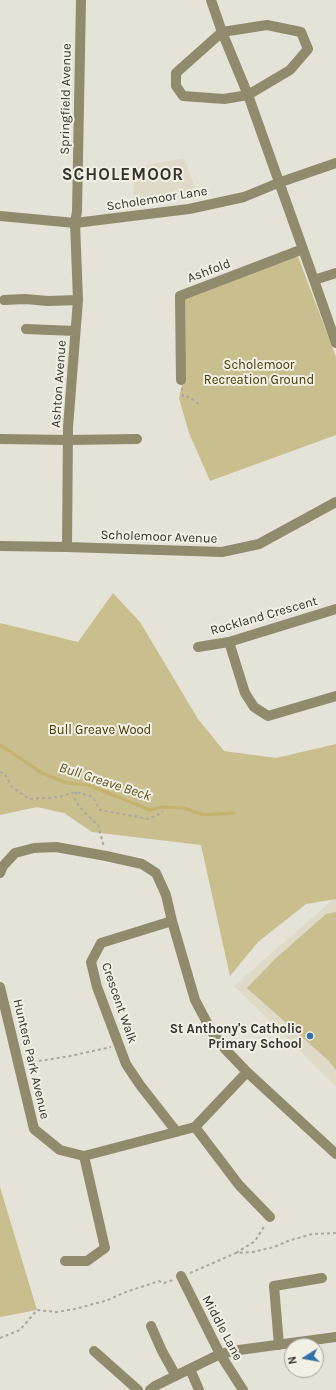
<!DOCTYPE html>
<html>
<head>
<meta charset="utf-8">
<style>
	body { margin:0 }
	#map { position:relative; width:336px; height:1390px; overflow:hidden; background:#e5e2d7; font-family:Karla,sans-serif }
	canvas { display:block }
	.north { position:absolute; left:284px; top:1338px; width:40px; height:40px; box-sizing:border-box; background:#f2f0e4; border:1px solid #a6a49b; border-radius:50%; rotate:259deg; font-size:11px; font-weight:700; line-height:16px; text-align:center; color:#33322e }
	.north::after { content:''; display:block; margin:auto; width:14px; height:18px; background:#3071a7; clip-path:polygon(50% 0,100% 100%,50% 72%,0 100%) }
</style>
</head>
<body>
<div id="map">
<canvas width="336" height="1390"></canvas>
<div class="north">N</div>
</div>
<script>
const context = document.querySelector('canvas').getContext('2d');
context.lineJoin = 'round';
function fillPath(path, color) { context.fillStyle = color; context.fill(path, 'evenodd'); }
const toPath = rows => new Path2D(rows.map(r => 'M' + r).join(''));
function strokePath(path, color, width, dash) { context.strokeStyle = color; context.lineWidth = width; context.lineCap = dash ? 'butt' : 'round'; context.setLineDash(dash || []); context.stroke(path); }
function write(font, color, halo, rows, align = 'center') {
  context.font = font + ' Karla,sans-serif'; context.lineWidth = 4; context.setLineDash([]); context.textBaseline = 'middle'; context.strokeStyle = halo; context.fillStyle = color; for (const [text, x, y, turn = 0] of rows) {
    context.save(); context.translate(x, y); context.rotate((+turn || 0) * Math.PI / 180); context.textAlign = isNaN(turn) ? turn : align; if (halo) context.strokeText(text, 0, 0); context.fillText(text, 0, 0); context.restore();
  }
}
const built = toPath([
	[184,158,196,190,134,203,133,168],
	[336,897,336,1086,234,986]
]);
const green = toPath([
	[297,254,336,357,336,435,210,481,189,433,179,398,183,382,183,297],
	[113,593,140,622,198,719,224,751,276,758,336,744,336,899,306,904,258,942,230,976,201,845,92,832,64,813,37,807,0,815,0,623,78,642],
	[336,912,336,1070,329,1061,247,988,275,959,326,914],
	[0,1187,37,1310,0,1317]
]);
const stream = toPath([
	[0,745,42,773,67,783,88,785,150,810,161,807,184,808,203,815,234,813]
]);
const path = toPath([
	[182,388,183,397,189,397,199,404],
	[0,772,5,774,12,787,29,799,58,797,76,792,93,797,100,810,149,819,163,812],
	[76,792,75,801,86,814,98,825,104,847],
	[27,1063,70,1056,111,1047],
	[236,1253,255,1241,265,1225],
	[190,1273,236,1253,253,1252,274,1247,288,1241,312,1234,336,1233],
	[0,1338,20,1330,37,1310,56,1312,75,1309,108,1300,123,1293,159,1281,164,1283,173,1280]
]);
const minor = toPath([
	[211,0,222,32,176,73,176,86,183,96,224,99,248,95,290,70,308,49,301,32,267,25,222,32,248,95,314,280,336,343],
	[0,216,75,223,189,209,244,197,278,183,336,163],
	[314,280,336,273],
	[4,300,25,299,48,301,78,300],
	[26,329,75,331],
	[181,380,180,296,303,249],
	[0,439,68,440,137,439],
	[0,546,67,547,222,552,259,544,336,502],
	[67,547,68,427,78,300,75,223,77,211,81,0],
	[229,642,245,693,254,707,268,716,336,696],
	[198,647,229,642,336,609],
	[0,873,3,866,15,853,34,848,56,847,106,856,142,864,156,873,166,895,172,921,195,1000,212,1032,225,1049,247,1072,336,1154],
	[172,921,101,943,91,962,97,987,126,1064,140,1085,176,1131],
	[0,987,34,1129,60,1150,84,1156,195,1127,247,1072],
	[195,1127,239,1185,270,1217],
	[65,1261,87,1261,105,1248,84,1156],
	[181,1276,220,1354,243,1390],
	[151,1326,162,1351,176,1376],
	[279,1345,274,1286,322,1278],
	[94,1351,138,1390],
	[190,1369,199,1390],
	[150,1390,155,1386,220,1354,239,1350,336,1337]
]);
const markers = [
	[310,1036,4,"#3071a7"]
];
const streetNames = [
	["Springfield Avenue",66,99,-89],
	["Scholemoor Lane",157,199,-9],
	["Ashfold",209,271,-21],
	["Ashton Avenue",59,384,-86],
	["Scholemoor Avenue",159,537,2],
	["Rockland Crescent",264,616,-16],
	["Crescent Walk",119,1003,71],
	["Hunters Park Avenue",31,1059,77],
	["Middle Lane",222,1328,62]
];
const parkNames = [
	["Scholemoor",259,365],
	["Recreation Ground",259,380],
	["Bull Greave Wood",100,730]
];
const poiNames = [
	["St Anthony's Catholic",302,1029],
	["Primary School",302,1044]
];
const waterNames = [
	["Bull Greave Beck",105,782,18]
];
const districtNames = [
	["SCHOLEMOOR",123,175]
];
fillPath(built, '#dedac7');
fillPath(green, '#c9be8d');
strokePath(stream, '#c3b36d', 3);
strokePath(path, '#aaa89f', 2, [3, 3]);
strokePath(minor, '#918b6e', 10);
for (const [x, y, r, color] of markers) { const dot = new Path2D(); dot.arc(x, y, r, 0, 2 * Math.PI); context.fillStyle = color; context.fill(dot); strokePath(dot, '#f2f0e4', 1.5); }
write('13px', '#33322e', '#f2f0e4', streetNames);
write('13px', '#443900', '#f2f0e4', parkNames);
write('bold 13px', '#33322e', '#f2f0e4', poiNames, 'right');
write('italic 14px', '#5f541f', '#f2f0e4', waterNames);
context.letterSpacing = '1px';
write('bold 17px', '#35332a', '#f2f0e4', districtNames);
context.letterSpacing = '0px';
</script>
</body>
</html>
